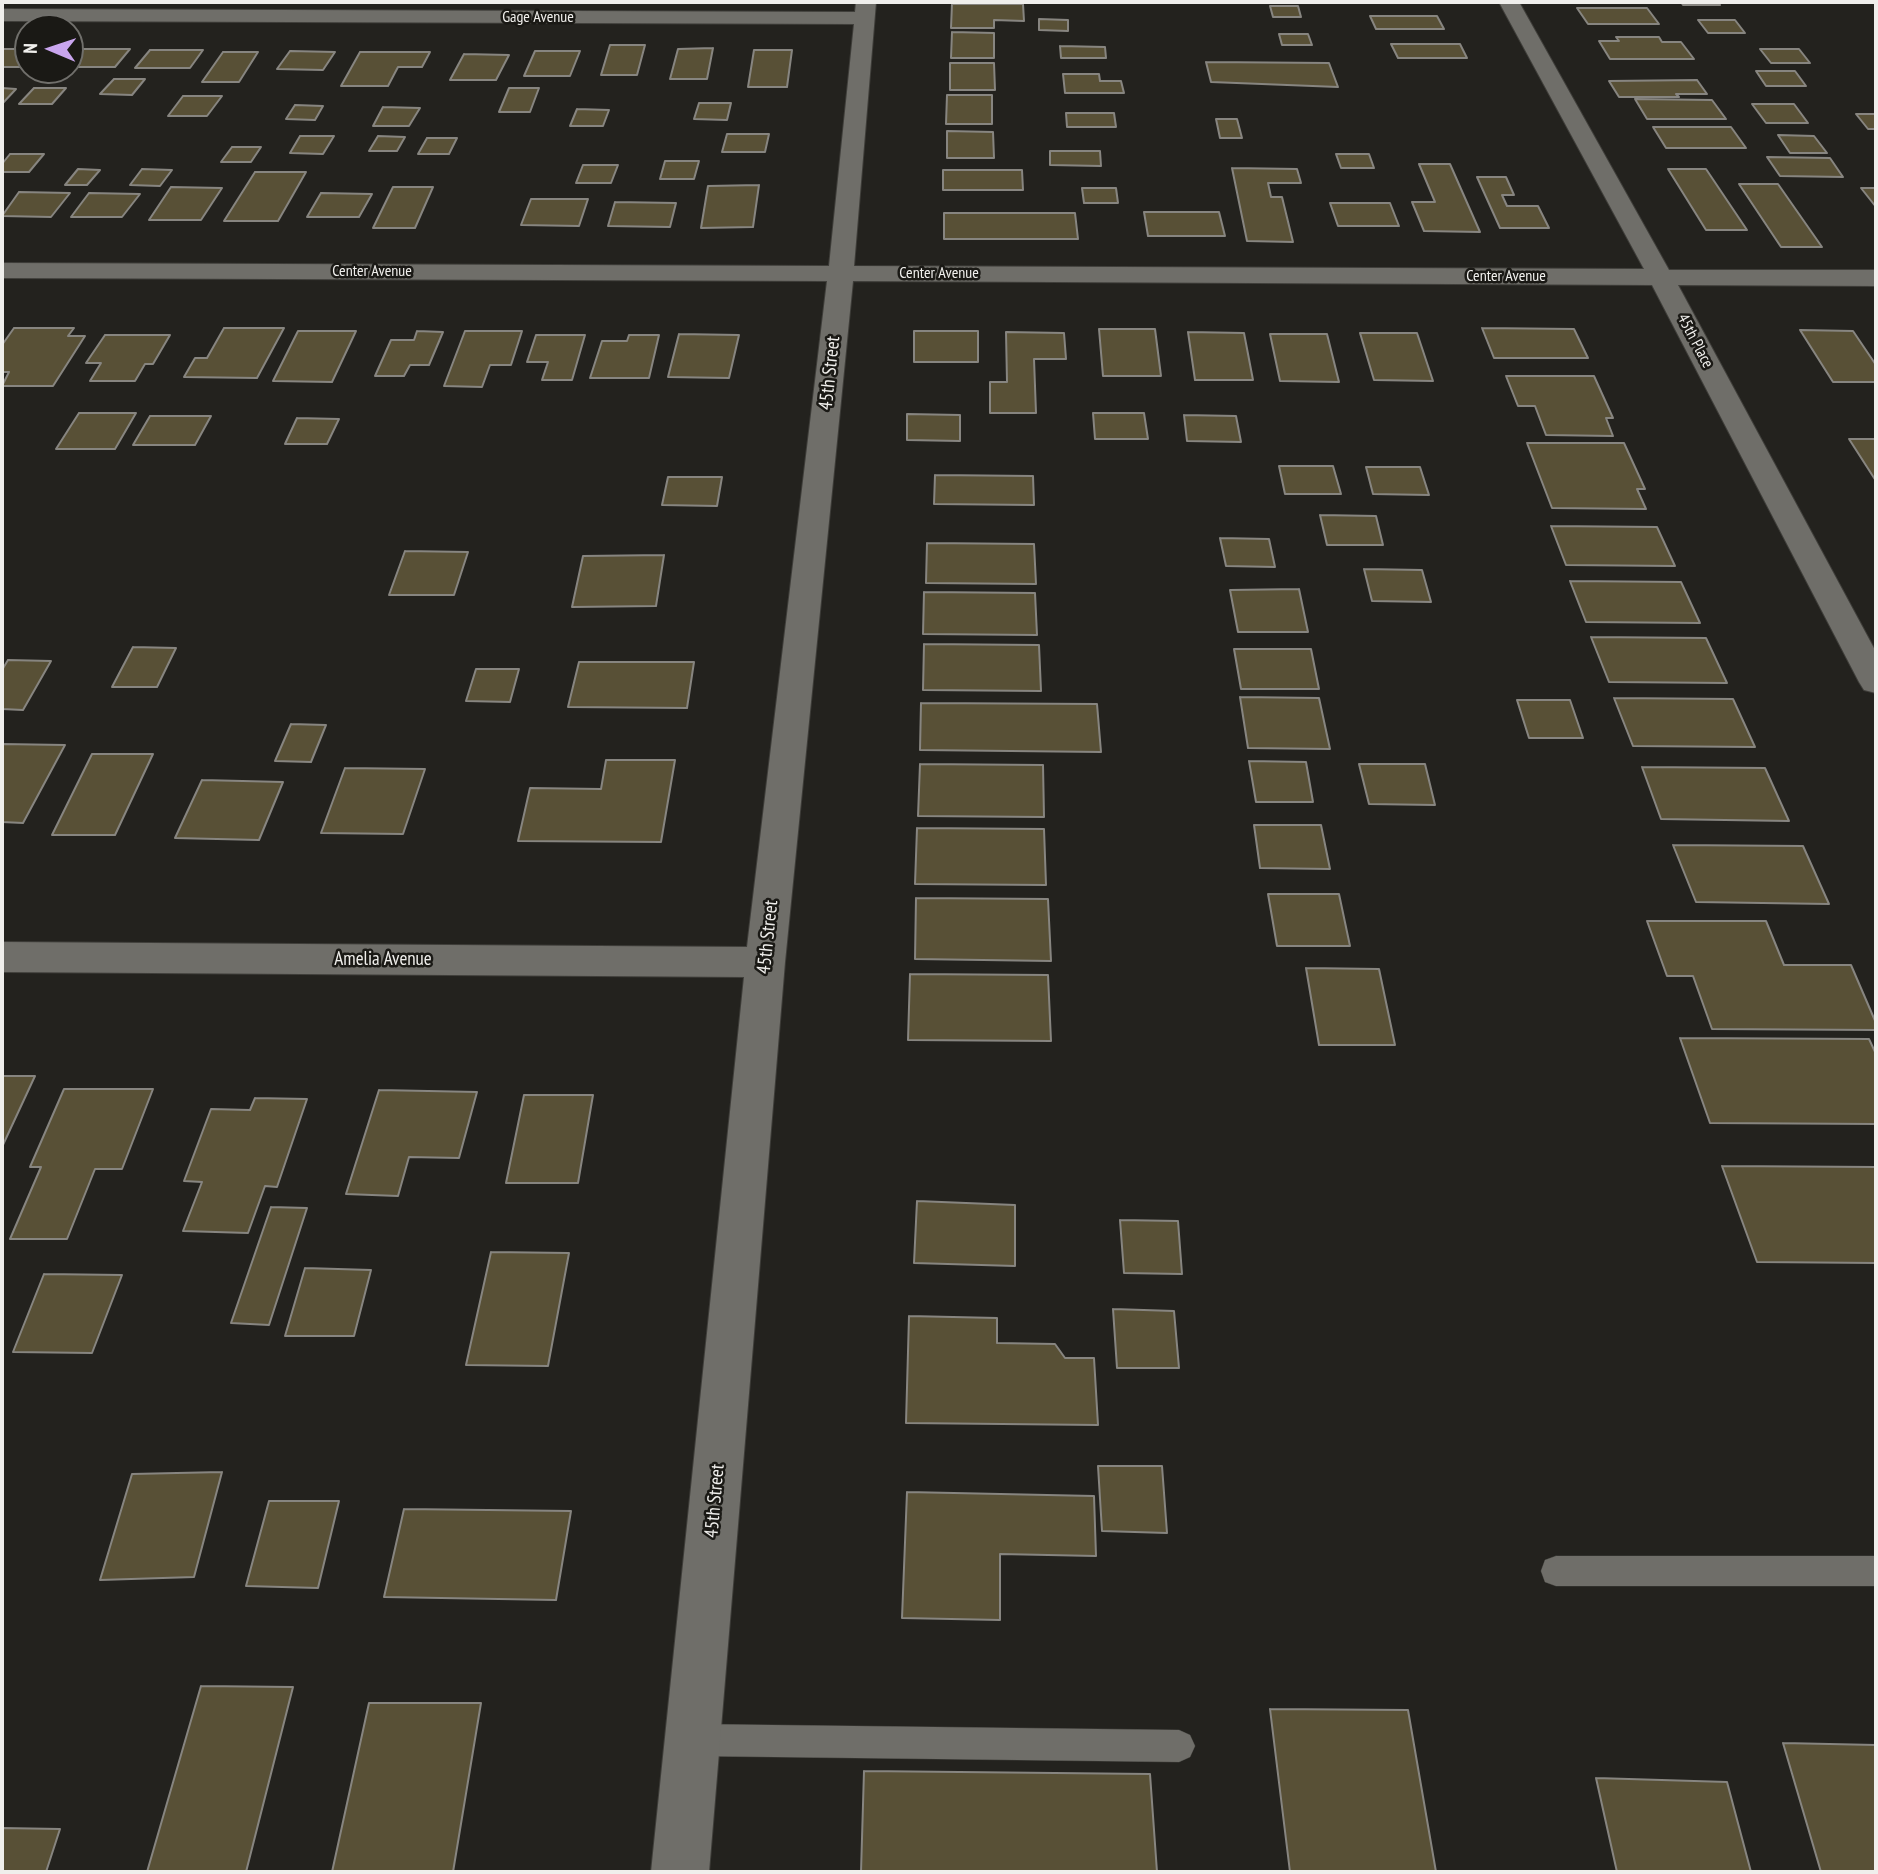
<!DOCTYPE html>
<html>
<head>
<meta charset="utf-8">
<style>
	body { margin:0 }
	#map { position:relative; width:1878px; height:1874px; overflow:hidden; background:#23221e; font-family:"PT Sans Narrow",sans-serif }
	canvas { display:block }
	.frame { position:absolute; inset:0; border:4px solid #f0efec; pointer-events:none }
	.north { position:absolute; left:14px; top:14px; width:70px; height:70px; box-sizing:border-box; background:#1a1915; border:2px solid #706f6b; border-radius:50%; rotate:272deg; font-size:19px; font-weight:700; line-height:28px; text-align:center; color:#f0efec }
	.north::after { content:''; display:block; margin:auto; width:24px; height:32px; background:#c9a5ee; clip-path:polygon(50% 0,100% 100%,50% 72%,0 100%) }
</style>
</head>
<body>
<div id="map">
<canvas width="1878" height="1874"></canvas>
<div class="frame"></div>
<div class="north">N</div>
</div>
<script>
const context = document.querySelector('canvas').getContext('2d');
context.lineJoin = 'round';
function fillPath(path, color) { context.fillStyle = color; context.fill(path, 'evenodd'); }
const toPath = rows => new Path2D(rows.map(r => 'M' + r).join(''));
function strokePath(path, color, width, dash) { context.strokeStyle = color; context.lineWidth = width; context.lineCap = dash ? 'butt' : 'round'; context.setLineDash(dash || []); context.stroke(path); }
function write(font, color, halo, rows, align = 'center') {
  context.font = font + ' "PT Sans Narrow",sans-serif'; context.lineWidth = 5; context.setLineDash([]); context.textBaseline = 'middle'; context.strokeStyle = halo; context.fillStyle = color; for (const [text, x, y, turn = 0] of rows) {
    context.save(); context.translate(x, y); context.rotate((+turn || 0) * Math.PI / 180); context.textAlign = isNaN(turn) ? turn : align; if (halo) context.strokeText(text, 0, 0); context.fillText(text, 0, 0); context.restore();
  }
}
const building = toPath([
	[1681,2,1717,2,1720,5,1683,5,1681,2],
	[952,4,1023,4,1024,21,994,20,994,28,951,28,952,4],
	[1270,6,1298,6,1301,17,1273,17,1270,6],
	[1577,8,1647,8,1659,24,1588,24,1577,8],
	[1370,16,1437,16,1444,29,1376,29,1370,16],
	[1039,19,1068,20,1068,31,1039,30,1039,19],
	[1698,20,1735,20,1745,33,1708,33,1698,20],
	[952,32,994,33,994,58,951,58,952,32],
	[1279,34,1308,34,1312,45,1282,45,1279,34],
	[1616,37,1659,37,1662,42,1681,42,1694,59,1610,59,1599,41,1619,41,1616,37],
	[1391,44,1460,44,1467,58,1398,58,1391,44],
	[610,45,645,45,637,75,601,75,610,45],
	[1060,46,1105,47,1106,58,1061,58,1060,46],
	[713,48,707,79,670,79,678,49,713,48],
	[2,49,28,49,28,67,2,67,2,49],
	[77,49,130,49,115,67,70,67,70,56,77,49],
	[1760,49,1799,49,1810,63,1771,63,1760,49],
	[150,50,203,50,190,68,135,68,150,50],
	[754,50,792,50,787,87,748,87,754,50],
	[290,51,335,52,323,70,277,69,290,51],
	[535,51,580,51,570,76,524,76,535,51],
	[223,52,258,52,239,82,202,82,223,52],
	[360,52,430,52,422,67,398,67,388,86,341,86,360,52],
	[464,54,509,55,496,80,450,80,464,54],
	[1206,62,1329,63,1338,87,1211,82,1206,62],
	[950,63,994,63,995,90,950,90,950,63],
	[1756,71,1795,71,1806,86,1766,86,1756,71],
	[1063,74,1099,74,1100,81,1121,81,1124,93,1065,93,1063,74],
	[114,79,145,79,132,95,100,94,114,79],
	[1697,80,1707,94,1676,94,1679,97,1619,97,1609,81,1697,80],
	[2,88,16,89,2,104,2,88],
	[34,88,66,88,52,104,19,104,34,88],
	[509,88,539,88,530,112,499,112,509,88],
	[947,95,992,95,992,124,946,124,947,95],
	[183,96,222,96,207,116,168,116,183,96],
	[1635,99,1712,100,1726,119,1647,119,1635,99],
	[699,103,731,103,727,120,694,119,699,103],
	[1752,104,1794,104,1808,123,1766,123,1752,104],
	[295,105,323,106,315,120,286,119,295,105],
	[383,107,420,108,409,126,373,126,383,107],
	[577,109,609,110,603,126,570,126,577,109],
	[1066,113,1114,113,1116,127,1067,127,1066,113],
	[1856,114,1876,114,1876,129,1868,129,1856,114],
	[1216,119,1237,119,1242,138,1220,138,1216,119],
	[1653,127,1731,127,1746,148,1666,148,1653,127],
	[947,131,993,132,994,158,947,158,947,131],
	[727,134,769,134,765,152,722,152,727,134],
	[1778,135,1814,136,1827,153,1790,153,1778,135],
	[300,136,334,136,323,154,290,153,300,136],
	[378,136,405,137,397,151,369,151,378,136],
	[427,138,457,138,449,154,418,154,427,138],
	[232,147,261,147,251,162,221,162,232,147],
	[1050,151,1100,151,1101,166,1050,165,1050,151],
	[10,154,44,154,29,172,2,172,2,164,10,154],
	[1336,154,1369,154,1374,168,1341,168,1336,154],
	[1767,157,1830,158,1843,177,1780,176,1767,157],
	[665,161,699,161,694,179,660,179,665,161],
	[1419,164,1450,164,1480,232,1424,231,1412,202,1435,202,1419,164],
	[583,165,618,165,611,183,576,183,583,165],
	[1232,168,1297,169,1301,183,1268,183,1271,197,1282,197,1293,242,1247,241,1232,168],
	[78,169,100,170,87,185,65,185,78,169],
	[142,169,172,170,160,186,130,185,142,169],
	[1668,169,1706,169,1747,230,1706,230,1668,169],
	[943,170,1022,170,1023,190,943,190,943,170],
	[255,172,306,172,278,221,224,221,255,172],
	[1477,177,1506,177,1514,195,1502,195,1507,206,1538,206,1549,228,1500,228,1477,177],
	[1739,184,1778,184,1822,247,1781,247,1739,184],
	[759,185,753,227,701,228,708,186,759,185],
	[171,187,222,188,201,220,149,220,171,187],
	[393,187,433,187,415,228,373,228,393,187],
	[1082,188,1116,188,1118,203,1084,203,1082,188],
	[1861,188,1876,188,1876,207,1861,188],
	[19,192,70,193,51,217,2,216,19,192],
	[89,193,140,194,122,217,71,217,89,193],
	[321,193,372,194,359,217,307,217,321,193],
	[531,199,588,199,579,226,521,225,531,199],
	[615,202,676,203,670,227,608,226,615,202],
	[1330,203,1390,203,1399,226,1338,226,1330,203],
	[1144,212,1219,212,1225,236,1148,236,1144,212],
	[944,213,1075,213,1078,239,944,239,944,213],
	[14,328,74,328,68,336,85,336,53,386,2,386,9,372,2,372,2,345,14,328],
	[224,328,284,328,257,378,184,377,195,358,207,358,224,328],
	[1482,328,1574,329,1588,358,1494,358,1482,328],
	[1099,329,1155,329,1161,376,1103,376,1099,329],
	[1800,330,1853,331,1876,365,1876,382,1833,382,1800,330],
	[298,331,356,331,332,382,273,381,298,331],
	[417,331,443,332,429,365,410,365,404,376,375,376,391,340,414,340,417,331],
	[465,331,522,331,511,365,490,365,482,387,444,386,465,331],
	[914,331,978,331,978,362,914,362,914,331],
	[1006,332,1064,333,1066,359,1034,359,1036,413,990,413,990,382,1007,382,1006,332],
	[1188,332,1244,333,1253,380,1195,380,1188,332],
	[1360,333,1417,333,1433,381,1374,380,1360,333],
	[679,334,739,335,729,378,668,377,679,334],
	[1270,334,1327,334,1339,382,1280,381,1270,334],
	[105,335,170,335,153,364,145,364,135,381,90,381,101,363,86,363,105,335],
	[536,335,585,335,572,380,542,380,548,362,527,362,536,335],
	[629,335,659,335,649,378,590,378,602,341,627,341,629,335],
	[1506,376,1594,376,1613,418,1606,418,1613,436,1546,435,1535,406,1518,406,1506,376],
	[79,413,136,413,115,449,56,449,79,413],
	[1093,413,1144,413,1148,439,1095,439,1093,413],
	[907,414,960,415,960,441,907,440,907,414],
	[1184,415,1236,416,1241,442,1187,441,1184,415],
	[150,416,211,416,195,445,133,445,150,416],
	[297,418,339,419,327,444,285,444,297,418],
	[1849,439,1876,439,1876,481,1849,439],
	[1527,443,1624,443,1645,489,1637,489,1646,509,1552,508,1527,443],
	[1279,466,1333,466,1341,494,1285,494,1279,466],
	[1366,467,1420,467,1429,495,1373,494,1366,467],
	[935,475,1033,476,1034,505,934,504,935,475],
	[668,477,722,477,717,506,662,505,668,477],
	[1320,515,1376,516,1383,545,1327,545,1320,515],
	[1551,526,1657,527,1675,566,1566,565,1551,526],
	[1220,538,1269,539,1275,567,1226,566,1220,538],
	[927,543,1034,544,1036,584,926,583,927,543],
	[405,551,468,552,454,595,389,595,405,551],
	[664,555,656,606,572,607,583,556,664,555],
	[1364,569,1422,570,1431,602,1372,601,1364,569],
	[1570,581,1681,582,1700,623,1586,622,1570,581],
	[1299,589,1308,632,1238,632,1230,590,1299,589],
	[924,592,1035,593,1037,635,923,634,924,592],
	[1591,637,1706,638,1727,683,1609,682,1591,637],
	[924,644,1039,645,1041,691,923,690,924,644],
	[133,647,176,648,157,687,112,687,133,647],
	[1234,649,1311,649,1319,689,1241,689,1234,649],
	[8,660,51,661,23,710,2,709,2,670,8,660],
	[579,662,694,662,687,708,568,707,579,662],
	[476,669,519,669,510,702,466,701,476,669],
	[1240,697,1319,698,1330,749,1248,748,1240,697],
	[1614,698,1733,699,1755,747,1633,746,1614,698],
	[1517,700,1570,700,1583,738,1529,738,1517,700],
	[921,703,1097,704,1101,752,920,750,921,703],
	[291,724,326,725,311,762,275,761,291,724],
	[2,744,65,745,23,823,2,822,2,744],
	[92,754,153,754,115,835,52,835,92,754],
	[606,760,675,760,661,842,518,841,530,788,601,789,606,760],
	[1249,761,1306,762,1313,802,1256,802,1249,761],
	[920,764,1043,765,1044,817,918,816,920,764],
	[1359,764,1425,764,1435,805,1369,804,1359,764],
	[1642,767,1765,768,1789,821,1661,819,1642,767],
	[345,768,425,769,403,834,321,833,345,768],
	[202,780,283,782,259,840,175,838,202,780],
	[1254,825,1321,825,1330,869,1260,868,1254,825],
	[917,828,1044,829,1046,885,915,884,917,828],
	[1673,845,1803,846,1829,904,1696,902,1673,845],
	[1268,894,1339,894,1350,946,1277,946,1268,894],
	[916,898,1048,899,1051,961,915,959,916,898],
	[1647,921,1766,921,1784,965,1851,965,1876,1023,1876,1030,1712,1029,1693,976,1667,976,1647,921],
	[1306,968,1379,969,1395,1045,1319,1045,1306,968],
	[910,974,1048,975,1051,1041,908,1040,910,974],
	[1680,1038,1869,1039,1876,1054,1876,1124,1710,1123,1680,1038],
	[2,1076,35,1076,2,1147,2,1076],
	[64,1089,153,1089,122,1169,95,1169,67,1239,10,1239,41,1167,30,1167,64,1089],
	[379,1090,477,1092,459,1158,409,1157,398,1196,346,1194,379,1090],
	[524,1095,593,1095,578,1183,506,1183,524,1095],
	[255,1098,307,1099,277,1187,265,1186,248,1233,183,1231,202,1182,184,1181,211,1109,250,1110,255,1098],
	[1722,1166,1876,1167,1876,1263,1757,1262,1722,1166],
	[917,1201,1015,1205,1015,1266,914,1263,917,1201],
	[271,1207,307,1208,269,1325,231,1323,271,1207],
	[1120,1220,1178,1221,1182,1274,1124,1273,1120,1220],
	[491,1252,569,1253,548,1366,466,1365,491,1252],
	[305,1268,371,1270,354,1336,285,1336,305,1268],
	[44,1274,122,1275,92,1353,13,1352,44,1274],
	[1113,1309,1174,1311,1179,1368,1117,1368,1113,1309],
	[909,1316,997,1318,997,1343,1055,1344,1065,1358,1094,1358,1098,1425,906,1423,909,1316],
	[1098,1466,1162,1466,1167,1533,1102,1531,1098,1466],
	[222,1472,194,1577,100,1580,132,1474,222,1472],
	[907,1492,1094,1496,1096,1556,1000,1554,1000,1620,902,1618,907,1492],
	[269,1501,339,1501,318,1588,246,1586,269,1501],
	[404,1509,571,1511,556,1600,384,1597,404,1509],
	[201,1686,293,1687,246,1872,147,1872,201,1686],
	[369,1703,481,1703,453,1872,332,1872,369,1703],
	[1270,1709,1408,1710,1436,1872,1290,1872,1270,1709],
	[1783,1743,1876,1745,1876,1872,1821,1872,1783,1743],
	[864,1771,1150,1774,1157,1872,861,1872,864,1771],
	[1596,1778,1727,1782,1751,1872,1617,1872,1596,1778],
	[2,1828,60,1829,46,1872,2,1872,2,1828]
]);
const lane = toPath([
	[1556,1556,1876,1556,1876,1586,1556,1586,1545,1582,1541,1571,1545,1560,1556,1556],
	[692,1724,1179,1730,1190,1735,1195,1746,1190,1757,1179,1762,692,1756,681,1751,676,1740,681,1729,692,1724]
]);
const street = toPath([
	[856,2,876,2,854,266,1644,269,1499,2,1519,2,1669,270,1876,270,1876,286,1678,285,1876,652,1876,693,1864,690,1859,682,1652,285,853,281,785,962,709,1872,651,1872,744,977,2,972,2,942,747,947,827,281,2,278,2,263,829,266,854,24,2,21,2,9,855,12,856,2]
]);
const farStreetnames = [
	["Gage Avenue",538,17],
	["Center Avenue",372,271],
	["Center Avenue",939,273],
	["Center Avenue",1506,276],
	["45th Place",1695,341,62]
];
const streetNames = [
	["45th Street",830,373,-84],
	["45th Street",768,937,-84],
	["Amelia Avenue",383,960],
	["45th Street",715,1501,-85]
];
fillPath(building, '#585036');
strokePath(building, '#878580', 2);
strokePath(lane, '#3f3e3a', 1);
strokePath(street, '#3f3e3a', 2);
fillPath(lane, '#6f6e69');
fillPath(street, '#6f6e69');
write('16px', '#f0efec', '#1a1915', farStreetnames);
write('19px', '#f0efec', '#1a1915', streetNames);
</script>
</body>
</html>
